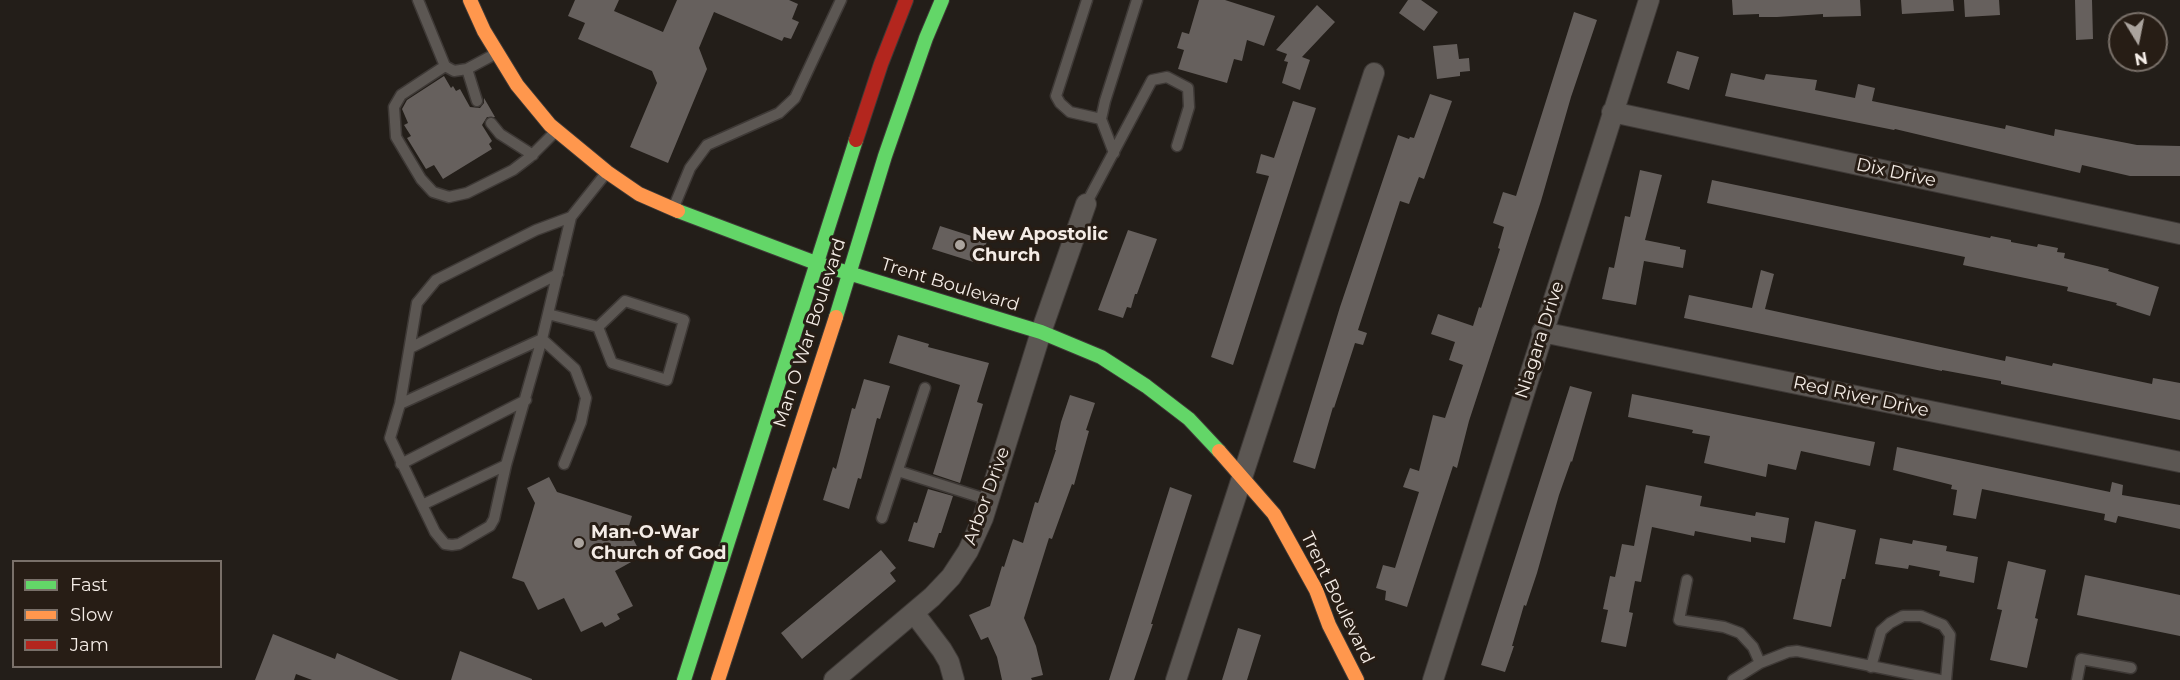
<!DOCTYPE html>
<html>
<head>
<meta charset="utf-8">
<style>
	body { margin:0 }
	#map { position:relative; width:2180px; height:680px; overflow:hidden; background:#231e19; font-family:Montserrat,sans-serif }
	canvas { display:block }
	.legend { position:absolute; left:12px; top:560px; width:210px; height:108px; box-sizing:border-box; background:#271d15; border:2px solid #797069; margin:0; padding:8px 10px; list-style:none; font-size:18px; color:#f4ece6 }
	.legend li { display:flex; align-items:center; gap:12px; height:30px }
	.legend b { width:30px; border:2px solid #797069 }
	.north { position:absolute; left:2108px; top:12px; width:60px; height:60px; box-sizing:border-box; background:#271d15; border:2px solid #797069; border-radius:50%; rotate:170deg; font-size:16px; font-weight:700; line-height:24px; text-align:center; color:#f4ece6 }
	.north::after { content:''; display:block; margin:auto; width:21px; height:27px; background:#aba49e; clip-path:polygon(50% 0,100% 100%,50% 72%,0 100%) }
</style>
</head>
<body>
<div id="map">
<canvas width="2180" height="680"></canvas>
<ul class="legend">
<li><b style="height:8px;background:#63d668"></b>Fast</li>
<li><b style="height:8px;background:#ff974d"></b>Slow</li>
<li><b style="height:8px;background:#b3261e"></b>Jam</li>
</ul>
<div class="north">N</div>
</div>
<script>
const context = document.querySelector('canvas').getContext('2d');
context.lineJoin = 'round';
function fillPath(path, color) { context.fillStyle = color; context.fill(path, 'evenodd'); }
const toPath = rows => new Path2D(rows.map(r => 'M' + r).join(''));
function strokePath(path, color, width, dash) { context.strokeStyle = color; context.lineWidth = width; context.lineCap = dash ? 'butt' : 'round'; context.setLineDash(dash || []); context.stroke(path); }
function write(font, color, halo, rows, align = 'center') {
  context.font = font + ' Montserrat,sans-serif'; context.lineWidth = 6; context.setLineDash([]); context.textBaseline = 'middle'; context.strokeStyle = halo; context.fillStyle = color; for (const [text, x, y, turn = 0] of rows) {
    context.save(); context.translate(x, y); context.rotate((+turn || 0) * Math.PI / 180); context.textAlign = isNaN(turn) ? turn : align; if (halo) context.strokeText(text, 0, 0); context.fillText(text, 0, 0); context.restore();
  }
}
const building = toPath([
	[575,0,619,0,614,11,663,32,677,0,789,0,798,4,792,19,799,22,791,39,784,37,782,41,714,12,699,48,707,69,668,163,630,147,657,83,652,71,578,39,585,23,568,16],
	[1199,0,1225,0,1275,16,1264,46,1247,40,1242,61,1234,59,1227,83,1178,69,1184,50,1177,48,1182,32,1189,34],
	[1408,0,1421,0,1438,12,1424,31,1399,13],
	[1732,0,1860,0,1861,16,1823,17,1823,14,1777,17,1759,17,1759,14,1733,15],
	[1901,0,1953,0,1954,11,1902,14],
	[1964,0,1999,0,2000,15,1965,17],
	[2075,0,2092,0,2093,39,2076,40],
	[1317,5,1335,22,1302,57,1310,60,1300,90,1282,83,1288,62,1284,61,1287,54,1276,50],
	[1574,12,1597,20,1571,97,1541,201,1469,421,1457,468,1453,466,1407,607,1385,600,1386,591,1376,588,1383,565,1395,568,1419,492,1403,487,1410,468,1419,471,1433,415,1445,418,1463,365,1449,360,1455,342,1431,334,1438,314,1473,326,1479,307,1481,308,1500,249,1498,248,1504,227,1493,223,1503,192,1516,196],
	[1457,44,1459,59,1469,58,1470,71,1460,72,1460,76,1437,79,1433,46],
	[1677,51,1699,57,1689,90,1667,83],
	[1731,73,1764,80,1766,74,1817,80,1815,90,1855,98,1858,84,1875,88,1872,101,2005,129,2006,125,2054,136,2055,129,2137,145,2180,146,2180,176,2130,176,2082,165,2080,173,1895,129,1894,130,1725,96],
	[444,76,451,88,453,86,456,91,460,89,470,107,480,108,484,103,484,98,495,117,487,117,482,125,492,141,489,144,492,149,443,179,434,165,426,169,407,138,411,136,404,125,408,123,402,109,407,100],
	[1430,94,1452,101,1424,179,1419,177,1409,204,1400,201,1358,330,1367,333,1363,345,1355,343,1334,408,1333,407,1315,469,1293,462,1340,307,1398,135,1409,139,1410,137,1414,138],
	[1293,101,1316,108,1233,365,1211,357,1269,176,1256,173,1261,154,1274,158],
	[1640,170,1662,175,1645,240,1680,247,1680,249,1686,250,1683,268,1644,261,1636,305,1602,299,1609,267,1614,268,1625,216,1630,217],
	[1712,180,1923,224,1990,238,1991,236,2011,240,2011,242,2037,247,2038,244,2058,248,2057,252,2065,253,2064,258,2109,269,2108,271,2159,287,2150,316,2116,305,2117,303,2067,291,2068,287,1963,265,1965,257,1707,203],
	[940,226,987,241,980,264,932,249],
	[1128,230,1157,239,1137,294,1135,294,1131,308,1127,307,1123,318,1098,310],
	[1761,270,1774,274,1765,309,2005,361,2006,356,2052,366,2053,363,2152,384,2153,378,2180,383,2180,420,2001,384,2001,381,1942,370,1942,371,1684,318,1689,295,1752,308],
	[898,335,929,344,928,347,989,363,977,402,983,404,960,483,933,474,960,385,889,363],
	[864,379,890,386,880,419,877,418,861,479,858,478,849,509,823,500,833,467,836,469,852,408,855,409],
	[1570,386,1592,392,1572,462,1571,461,1559,495,1537,573,1526,606,1524,605,1512,646,1514,646,1505,672,1481,665],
	[1632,394,1875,442,1870,466,1801,451,1796,470,1768,464,1766,477,1704,463,1710,436,1692,433,1693,430,1628,417],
	[1070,395,1095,403,1086,430,1089,431,1074,485,1072,484,1052,539,1049,538,1024,618,1036,646,1043,675,1031,678,1032,680,1002,680,997,657,988,637,981,640,969,615,990,606,1002,566,1004,567,1013,539,1023,543,1035,502,1038,503,1056,450,1055,450,1061,422],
	[1897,447,2110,492,2112,482,2123,485,2122,495,2180,505,2180,529,2118,516,2116,523,2104,520,2105,514,1982,489,1976,519,1953,515,1957,490,1951,489,1952,485,1893,470],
	[549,477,557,492,632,516,628,529,642,556,615,571,633,606,617,614,620,619,605,627,602,622,581,632,564,598,538,610,524,582,512,578,535,503,527,488],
	[1646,485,1702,496,1700,506,1755,516,1756,512,1789,518,1785,543,1751,537,1751,542,1695,531,1694,536,1652,527,1641,582,1635,581,1629,612,1633,613,1626,647,1601,642,1608,610,1603,609,1610,576,1615,577,1622,544,1634,546],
	[1170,487,1192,495,1151,624,1153,624,1134,680,1109,680],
	[928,489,953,496,941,533,939,533,934,548,908,541,914,522,917,523],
	[1815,521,1856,530,1845,579,1842,579,1831,627,1793,619],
	[1880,538,1912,544,1913,540,1947,546,1946,551,1978,557,1974,583,1939,576,1940,571,1909,565,1908,569,1875,564],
	[881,550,896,568,890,573,896,581,802,659,781,633],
	[2008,561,2046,570,2035,618,2038,619,2027,668,1990,660,2002,610,1997,609],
	[2085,575,2180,595,2180,636,2077,615],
	[1238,628,1261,635,1247,680,1222,680],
	[273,634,335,659,337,653,399,680,312,680,296,674,294,680,255,680],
	[460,651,532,679,532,680,451,680]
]);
const lane = toPath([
	[418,0,445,66,454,71,467,69,497,53],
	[1087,0,1056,96,1060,103,1070,112,1101,119],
	[445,66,401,95,394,107,396,137,421,179,433,192,449,197,467,193,513,170,530,157,556,131],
	[467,69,477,101],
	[491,123,500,134,533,155],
	[1114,153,1101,119,1105,101,1137,0],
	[1086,204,1152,80,1167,77,1188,88,1189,107,1177,146],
	[673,209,690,168,707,145,779,113,795,98,841,0],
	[548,314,598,327,612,363,667,380,684,320,625,301,598,327],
	[410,348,558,274],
	[400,404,542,339,575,369,586,398,581,422,564,464],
	[401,464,526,400],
	[506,465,422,505,390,438,400,404,417,303,436,280,536,230,571,217],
	[898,471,989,500],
	[422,505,435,532,445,544,452,545,459,544,490,526,494,519,506,465,542,339,571,217,607,172],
	[882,518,925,388],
	[1687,580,1679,620,1724,627,1740,633,1753,647,1760,663],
	[1871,667,1881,631,1890,623,1903,616,1921,616,1943,625,1950,635,1946,680],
	[1733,680,1760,663,1788,652,1797,651,1940,680],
	[2077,680,2081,659,2131,668]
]);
const street = toPath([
	[1612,112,2180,234],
	[1542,332,2180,462],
	[914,613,942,650,949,662,954,680],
	[834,680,932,597,951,577,968,551,983,518,1041,332,1086,204],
	[1176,680,1374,73],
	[1433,680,1649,0]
]);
const fast = toPath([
	[678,211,816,263,1041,332,1101,357,1146,386,1189,419,1219,451],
	[836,317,885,156,926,38,942,0],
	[684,680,856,140]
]);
const slow = toPath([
	[470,0,484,31,517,85,550,125,607,172,639,194,678,211],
	[1219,451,1274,514,1316,590,1329,625,1357,680],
	[718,680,836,317]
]);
const jam = toPath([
	[856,140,881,64,906,0]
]);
const markers = [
	[960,245,6,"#aba49e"],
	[579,543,6,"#aba49e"]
];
const streetNames = [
	["Dix Drive",1896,173,12],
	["Trent Boulevard",950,285,17],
	["Man O War Boulevard",810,333,-72],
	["Niagara Drive",1540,340,-72],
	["Red River Drive",1861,397,12],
	["Arbor Drive",987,496,-70],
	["Trent Boulevard",1337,598,64]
];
const poiNames = [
	["New Apostolic",972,235],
	["Church",972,256],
	["Man-O-War",591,533],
	["Church of God",591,554]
];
fillPath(building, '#66605d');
strokePath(lane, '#3e3936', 13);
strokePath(street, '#3e3936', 22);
strokePath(fast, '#3e3936', 16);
strokePath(slow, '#3e3936', 16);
strokePath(jam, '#3e3936', 16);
strokePath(lane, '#5c5753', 10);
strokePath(street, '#5c5753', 20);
strokePath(fast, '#63d668', 14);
strokePath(slow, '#ff974d', 14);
strokePath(jam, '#b3261e', 14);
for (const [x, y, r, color] of markers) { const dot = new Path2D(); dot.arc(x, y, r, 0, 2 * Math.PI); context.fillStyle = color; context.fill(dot); strokePath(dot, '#271d15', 2); }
write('18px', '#f4ece6', '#271d15', streetNames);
write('bold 18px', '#f4ece6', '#271d15', poiNames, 'left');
</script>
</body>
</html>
